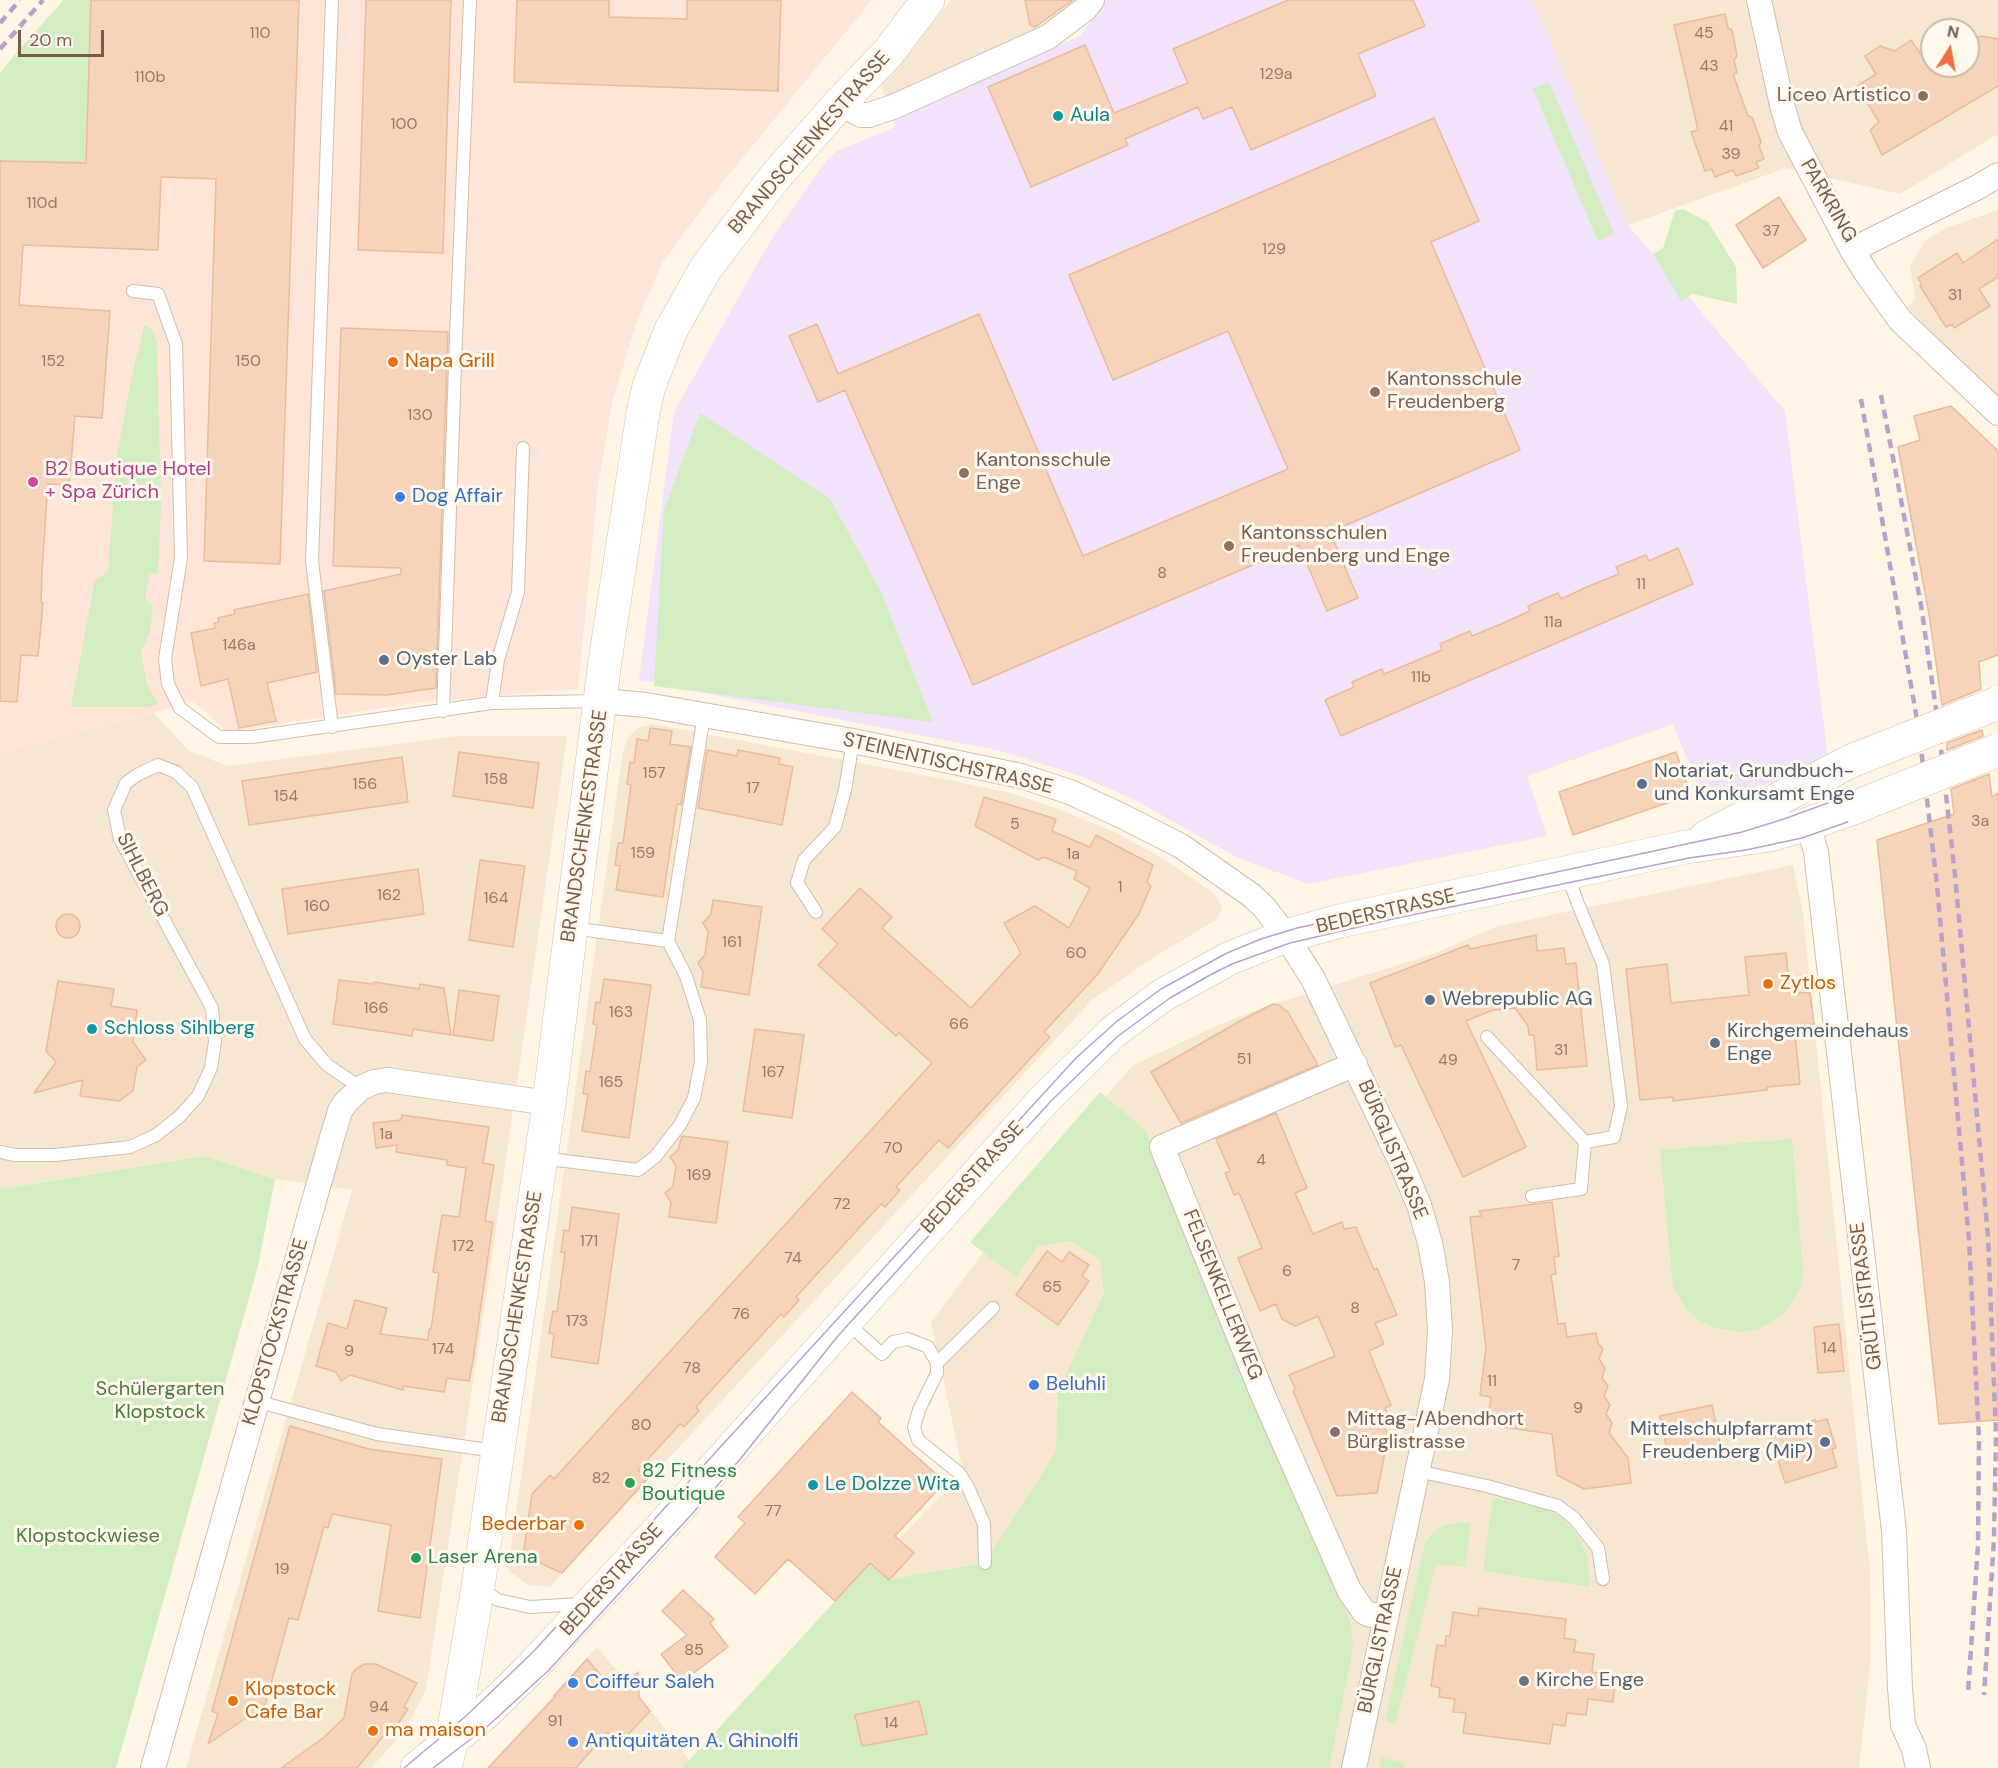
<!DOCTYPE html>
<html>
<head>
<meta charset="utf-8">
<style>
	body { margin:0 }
	#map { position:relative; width:1998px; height:1768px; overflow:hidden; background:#fef5e5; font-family:"DM Sans",sans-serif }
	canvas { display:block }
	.north { position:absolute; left:1920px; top:18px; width:60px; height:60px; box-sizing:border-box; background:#fff9ed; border:2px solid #c9baab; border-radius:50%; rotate:11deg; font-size:16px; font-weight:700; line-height:24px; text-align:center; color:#795b48 }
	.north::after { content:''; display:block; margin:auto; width:21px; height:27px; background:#f06f42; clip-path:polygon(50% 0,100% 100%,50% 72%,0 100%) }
	.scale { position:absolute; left:18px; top:30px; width:86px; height:27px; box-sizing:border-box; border:3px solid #795b48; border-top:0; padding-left:8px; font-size:18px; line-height:21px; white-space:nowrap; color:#795b48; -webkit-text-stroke:4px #fff9ed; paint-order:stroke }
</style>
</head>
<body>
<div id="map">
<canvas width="1998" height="1768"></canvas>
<div class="north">N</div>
<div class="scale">20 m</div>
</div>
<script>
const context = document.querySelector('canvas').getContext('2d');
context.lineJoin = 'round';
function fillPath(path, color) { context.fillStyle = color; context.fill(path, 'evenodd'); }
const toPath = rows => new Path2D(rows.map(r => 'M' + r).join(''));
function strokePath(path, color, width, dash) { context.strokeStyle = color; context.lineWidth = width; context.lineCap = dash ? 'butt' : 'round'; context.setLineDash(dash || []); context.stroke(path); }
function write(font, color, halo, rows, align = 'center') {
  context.font = font + ' "DM Sans",sans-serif'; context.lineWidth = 6; context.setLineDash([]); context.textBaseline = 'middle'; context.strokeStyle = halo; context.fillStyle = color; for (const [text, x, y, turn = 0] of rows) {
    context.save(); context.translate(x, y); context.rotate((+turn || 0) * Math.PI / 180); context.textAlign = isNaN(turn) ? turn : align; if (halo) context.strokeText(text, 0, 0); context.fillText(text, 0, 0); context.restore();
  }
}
const residential = toPath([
	[951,0,1102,0,895,117,880,85],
	[1533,0,1998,0,1998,134,1900,194,1786,168,1628,225],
	[1932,30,1968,30,1968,66,1932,66],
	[1998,210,1998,397,1907,308,1915,298,1910,265,1925,241,1946,228],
	[154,713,188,750,227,766,460,736,567,736,486,1298,426,1689,405,1731,371,1768,186,1768,352,1190,275,1179,206,1156,0,1189,0,753],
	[653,724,960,782,1014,794,1066,812,1117,833,1165,860,1215,894,1221,904,1222,910,1216,920,1154,957,1092,1000,550,1587,528,1585,508,1570,623,751,628,738,635,730,640,727],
	[1793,865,1803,913,1870,1572,1871,1657,1859,1768,487,1768,597,1647,656,1717,689,1760,963,1472,931,1322,1059,1151,1132,1066,1216,1026,1267,1006,1433,954,1498,926]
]);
const commercial = toPath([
	[64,0,872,0,714,193,663,261,636,324,612,403,598,485,578,689,428,701,227,732,193,701,154,713,0,753,0,73,21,47]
]);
const education = toPath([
	[1106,0,1533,0,1628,225,1785,411,1829,766,1704,801,1673,724,1527,776,1547,836,1309,884,1238,858,1133,799,1080,776,1001,751,639,680,674,412,772,238,827,160,837,151,895,127,893,119,895,117,1080,36]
]);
const green = toPath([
	[64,0,91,0,85,163,0,161,0,73,21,47],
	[1549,82,1614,234,1598,241,1533,89],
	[1683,209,1708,222,1736,267,1737,304,1692,294,1681,301,1653,254,1663,248,1675,211],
	[144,326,152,329,157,341,161,507,158,574,150,574,145,599,153,606,150,633,141,651,147,684,158,704,149,707,71,707,95,580,108,572,117,456,132,375],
	[700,413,830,499,882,594,933,722,654,686,664,510],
	[1100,1092,1145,1130,1151,1143,1351,1624,1353,1648,1329,1768,682,1768,870,1563,889,1580,985,1563,1056,1452,1058,1393,1104,1293,1100,1259,1069,1241,1038,1246,1016,1277,970,1242],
	[1792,1139,1803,1272,1800,1287,1793,1301,1783,1313,1771,1323,1757,1329,1741,1332,1712,1327,1699,1320,1688,1311,1673,1286,1660,1150],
	[206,1156,275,1179,258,1266,116,1768,0,1768,0,1189],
	[1493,1498,1547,1509,1564,1520,1578,1536,1588,1559,1590,1587,1483,1571],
	[1462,1523,1471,1523,1465,1567,1436,1564,1395,1724,1385,1721,1425,1542,1436,1529,1449,1524],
	[1381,1758,1402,1762,1404,1767,1407,1768,1379,1768]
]);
const building = toPath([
	[91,0,299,0,280,564,204,561,216,179,161,177,158,250,23,245,19,305,110,311,102,418,75,416,69,485,48,484,42,571,41,602,43,603,38,656,21,655,17,702,0,701,0,161,86,163,91,0],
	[366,0,451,0,443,253,358,250,366,0],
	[517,0,609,0,609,17,687,19,687,0,781,0,778,91,514,82,517,0],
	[1025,0,1073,0,1035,27,1030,25,1025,0],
	[1288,0,1413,0,1425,26,1358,54,1376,96,1251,150,1232,107,1203,119,1198,107,1125,139,1128,145,1031,187,988,87,1085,45,1114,113,1188,83,1173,49,1288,0],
	[1725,14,1728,28,1732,30,1737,56,1734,60,1737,73,1733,74,1748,116,1752,117,1761,142,1759,146,1764,159,1756,162,1759,168,1736,176,1733,170,1715,177,1712,169,1705,171,1691,132,1698,130,1674,25,1725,14],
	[1981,36,1998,39,1998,86,1882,155,1870,130,1879,122,1857,86,1876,74,1865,56,1880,46,1895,51,1911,40,1929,66,1968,66,1968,44,1981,36],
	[1434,118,1479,221,1431,242,1520,450,1330,532,1358,598,1327,611,1299,545,973,685,845,390,818,402,789,336,817,324,838,374,979,314,1083,556,1288,469,1228,331,1113,380,1069,275,1434,118],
	[1779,197,1806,240,1763,268,1736,225,1779,197],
	[1998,239,1998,277,1979,289,1990,306,1954,328,1952,324,1946,327,1920,286,1922,285,1918,278,1957,253,1963,263,1998,239],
	[341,328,448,332,436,688,387,695,336,694,324,591,401,574,401,568,333,566,341,328],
	[1951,406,1998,451,1998,655,1979,662,1981,689,1942,705,1929,614,1898,447,1920,440,1914,416,1951,406],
	[1678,548,1693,584,1341,736,1325,700,1354,687,1352,682,1382,669,1384,674,1442,650,1440,644,1470,631,1472,636,1501,624,1530,611,1528,606,1558,593,1561,599,1589,586,1619,574,1616,567,1646,555,1649,561,1678,548],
	[308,594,317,672,267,683,276,721,239,728,228,679,201,686,191,633,215,628,214,623,219,622,218,618,235,614,234,610,308,594],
	[650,728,672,731,670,744,691,747,681,805,677,804,663,897,616,890,620,866,615,865,618,843,623,843,631,785,627,784,630,762,634,763,637,739,648,741,650,728],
	[1982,730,1983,736,1947,750,1947,743,1982,730],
	[707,750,737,756,738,750,780,758,779,764,793,767,782,825,698,808,707,750],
	[459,752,539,763,533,808,453,796,459,752],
	[1676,752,1691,795,1573,835,1559,792,1676,752],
	[402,757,408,802,249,825,242,781,402,757],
	[1989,774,1992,797,1998,793,1998,1420,1939,1424,1877,840,1954,814,1951,789,1989,774],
	[984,797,1056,819,1052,831,1090,847,1096,835,1153,865,1147,882,1151,886,1139,914,1097,975,1044,1032,1050,1037,948,1148,939,1140,896,1187,900,1190,885,1207,881,1204,839,1250,796,1297,799,1300,784,1317,781,1314,696,1407,699,1411,684,1427,680,1424,638,1470,647,1479,562,1573,523,1555,532,1494,550,1475,554,1479,932,1063,899,1033,896,1036,818,965,838,944,822,929,860,888,892,917,882,928,971,1008,1021,953,1004,923,1035,906,1069,928,1090,888,1074,879,1077,871,1044,857,1038,860,975,826,984,797],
	[480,860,525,866,513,947,469,940,480,860],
	[418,869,424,914,288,934,282,889,418,869],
	[713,900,762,907,749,995,701,987,703,972,698,963,705,955,708,931,703,923,711,914,713,900],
	'56 926a12 12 0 1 1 24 0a12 12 0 1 1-24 0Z',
	[1536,935,1537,951,1564,948,1566,964,1576,963,1587,1066,1537,1070,1534,1035,1529,1035,1528,1026,1515,1008,1493,1010,1466,1021,1526,1147,1463,1177,1401,1045,1395,1047,1370,983,1468,945,1470,949,1536,935],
	[1786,953,1790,994,1810,992,1814,1024,1794,1025,1800,1084,1767,1087,1767,1090,1673,1101,1673,1097,1640,1100,1626,969,1667,964,1671,1003,1749,995,1745,957,1786,953],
	[604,979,651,985,629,1138,582,1131,588,1094,583,1094,586,1071,590,1072,597,1025,593,1024,596,1002,600,1003,604,979],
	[339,980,373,984,374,982,419,989,420,984,444,988,451,1035,413,1029,412,1036,333,1024,339,980],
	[58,981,114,989,111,1006,137,1010,133,1042,146,1060,137,1067,133,1091,119,1101,80,1096,83,1080,34,1093,56,1062,46,1051,58,981],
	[459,990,499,996,493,1041,453,1035,459,990],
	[1273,1004,1279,1005,1288,1012,1318,1065,1181,1123,1151,1072,1240,1021,1273,1004],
	[755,1029,804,1035,792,1118,743,1111,755,1029],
	[1276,1113,1307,1188,1295,1193,1313,1234,1342,1222,1344,1229,1356,1227,1374,1270,1377,1268,1397,1315,1375,1323,1384,1344,1369,1351,1391,1405,1385,1408,1391,1422,1384,1425,1388,1437,1377,1493,1337,1496,1293,1391,1296,1390,1289,1375,1335,1356,1318,1316,1295,1326,1282,1319,1276,1304,1260,1311,1238,1258,1262,1248,1239,1193,1234,1195,1225,1173,1230,1171,1216,1139,1276,1113],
	[402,1115,489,1127,483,1163,494,1165,485,1221,493,1222,473,1361,469,1381,447,1378,444,1392,403,1386,403,1390,350,1375,341,1381,336,1372,316,1366,328,1323,347,1329,355,1300,387,1308,380,1334,428,1340,429,1329,431,1329,439,1273,433,1272,442,1215,459,1217,466,1168,447,1165,447,1160,396,1152,397,1145,376,1148,373,1123,401,1120,402,1115],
	[682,1136,728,1142,716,1223,669,1217,671,1202,665,1193,673,1186,676,1166,670,1157,678,1150,682,1136],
	[1552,1202,1559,1256,1554,1257,1556,1274,1551,1275,1558,1324,1565,1323,1567,1337,1596,1333,1598,1343,1603,1349,1599,1359,1605,1368,1602,1378,1608,1386,1604,1396,1610,1405,1606,1414,1612,1423,1609,1433,1628,1458,1631,1483,1584,1489,1557,1475,1552,1434,1487,1425,1491,1397,1480,1395,1486,1347,1470,1217,1482,1216,1479,1211,1552,1202],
	[572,1207,619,1214,598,1364,551,1357,554,1334,549,1333,553,1311,557,1312,565,1253,561,1252,564,1230,569,1231,572,1207],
	[1047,1251,1062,1262,1069,1252,1089,1265,1082,1276,1089,1281,1058,1325,1016,1295,1047,1251],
	[1839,1324,1844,1371,1818,1373,1814,1327,1839,1324],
	[852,1392,881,1418,878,1422,945,1482,895,1536,914,1553,889,1580,870,1563,835,1601,788,1559,755,1594,715,1557,745,1523,738,1517,852,1392],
	[1712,1405,1721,1449,1669,1459,1660,1416,1712,1405],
	[1827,1419,1836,1448,1832,1449,1837,1467,1785,1483,1770,1433,1815,1420,1815,1422,1827,1419],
	[290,1426,369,1449,442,1459,420,1618,378,1611,391,1525,332,1514,328,1528,324,1527,298,1620,289,1618,265,1705,208,1744,218,1714,212,1711,290,1426],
	[683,1590,714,1619,710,1623,728,1647,682,1682,661,1654,687,1635,662,1611,683,1590],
	[1479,1608,1566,1619,1564,1638,1576,1640,1574,1652,1594,1654,1592,1672,1616,1675,1613,1702,1588,1699,1586,1715,1567,1713,1565,1726,1553,1724,1550,1744,1463,1733,1466,1713,1453,1712,1455,1699,1439,1697,1440,1688,1431,1686,1437,1645,1445,1646,1446,1636,1450,1636,1453,1612,1478,1616,1479,1608],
	[587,1659,611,1687,625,1675,629,1679,638,1672,639,1697,650,1711,619,1744,608,1732,576,1768,488,1768,555,1697,554,1696,587,1659],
	[364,1664,376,1664,417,1683,404,1707,408,1709,393,1731,390,1728,357,1768,281,1768,323,1738,344,1718,352,1674,356,1669,364,1664],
	[919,1701,927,1734,862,1746,855,1715,919,1701]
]);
const lane = toPath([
	[133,291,158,294,176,344,181,558,165,659,168,684,180,708,219,737,252,737,492,703,599,701],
	[492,703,498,660,518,592,523,448],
	[443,711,456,337,470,0],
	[332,727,312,561,332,0],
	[816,912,797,883,804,860,835,827,845,790,853,741],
	[572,928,668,941],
	[1487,1037,1585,1142],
	[0,1152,15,1155,55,1155,130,1147,156,1135,179,1117,198,1096,211,1068,215,1042,212,1008,120,839,114,810,126,783,137,775,158,765,176,772,192,787,305,1039,327,1065,361,1088],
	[541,1158,638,1170,655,1157,680,1125,694,1098,701,1062,700,1020,686,976,668,941,704,715],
	[1532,1196,1581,1189,1585,1142,1614,1137,1621,1106,1603,964,1578,904,1567,874],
	[845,1321,882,1354,893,1342,908,1339,928,1347,937,1363,937,1373,919,1410,914,1427,918,1440,959,1473,968,1487,984,1524,985,1563],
	[937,1363,993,1308],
	[256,1401,377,1434,495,1451],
	[1417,1471,1487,1486,1558,1506,1574,1518,1598,1548,1603,1579],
	[480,1588,498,1600,530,1607,581,1604]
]);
const street = toPath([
	[1759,0,1782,105,1790,132,1852,250,1867,274,1900,320,1998,413],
	[840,103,861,115,869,115,893,107,1048,37,1085,9,1092,0],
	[1852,250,1978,187,1998,175],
	[602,701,646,705,853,741,1021,776,1070,792,1122,816,1181,846,1251,895,1264,907,1286,936,1313,979,1400,1160,1419,1205,1430,1243,1437,1282,1440,1329,1437,1379,1354,1768],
	[1808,824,1816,852,1894,1531,1900,1688,1903,1725,1914,1749,1918,1768],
	[1355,1064,1162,1147,1262,1393,1349,1590,1364,1612,1368,1614,1386,1618],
	[153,1768,331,1141,340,1111,346,1102,361,1088,374,1082,387,1080,549,1103]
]);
const secondary = toPath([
	[1706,837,1851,761],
	[417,1768,484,1714,529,1670,659,1530,1042,1102,1113,1032,1163,995,1230,958,1286,936,1340,921,1686,847,1770,835,1808,824,1856,807],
	[445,1768,452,1740,478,1587,549,1103,605,661,643,413,649,386,671,330,706,268,775,177,840,103,888,53,928,0]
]);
const tram = toPath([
	[404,1768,466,1716,533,1652,1076,1058,1116,1022,1161,989,1227,953,1261,939,1297,928,1742,832,1784,819,1833,801,1998,735],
	[433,1768,489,1725,548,1671,703,1502,742,1457,837,1337,1051,1101,1118,1036,1170,998,1210,975,1232,964,1290,943,1397,918,1689,858,1746,850,1802,838,1842,824,1998,761]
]);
const rail = toPath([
	[0,23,20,0],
	[0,49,43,0],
	[1881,395,1921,605,1938,723,1955,875,1988,1236,1996,1435,1994,1539,1984,1695],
	[1861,399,1919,731,1937,885,1969,1240,1979,1439,1978,1545,1968,1693]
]);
const secondaryBridge = toPath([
	[1851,761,1998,703],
	[1856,807,1998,750]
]);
const markers = [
	[1923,96,6,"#8d6e63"],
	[1058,116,6,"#0f9aa8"],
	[393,362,6,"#e8710a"],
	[1375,392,6,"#8d6e63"],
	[964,473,6,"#8d6e63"],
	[33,482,6,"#d1479c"],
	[400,497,6,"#3f7fe0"],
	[1229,546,6,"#8d6e63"],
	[384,660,6,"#5c6f8a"],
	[1642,784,6,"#5c6f8a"],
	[1768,984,6,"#e8710a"],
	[1430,1000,6,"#5c6f8a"],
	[92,1029,6,"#0f9aa8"],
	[1715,1043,6,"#5c6f8a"],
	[1034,1385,6,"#3f7fe0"],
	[1335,1432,6,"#8d6e63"],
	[1825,1442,6,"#5c6f8a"],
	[630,1483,6,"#2e9e5b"],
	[813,1485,6,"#0f9aa8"],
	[579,1525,6,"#e8710a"],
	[416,1558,6,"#2e9e5b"],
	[1524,1681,6,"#6b7280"],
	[573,1683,6,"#3f7fe0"],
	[233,1701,6,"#e8710a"],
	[373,1731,6,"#e8710a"],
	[573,1742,6,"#3f7fe0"]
];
const numberNames = [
	["110",260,34],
	["45",1704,34],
	["43",1709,67],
	["129a",1276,75],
	["110b",150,78],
	["100",404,125],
	["41",1726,127],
	["39",1731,155],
	["110d",42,204],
	["37",1771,232],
	["129",1274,250],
	["31",1955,296],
	["152",53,362],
	["150",248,362],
	["130",420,416],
	["8",1162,574],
	["11",1641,585],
	["11a",1553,623],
	["146a",239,646],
	["11b",1421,678],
	["157",654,774],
	["158",496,780],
	["156",365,785],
	["17",753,789],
	["154",286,797],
	["3a",1980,822],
	["5",1015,825],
	["159",643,854],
	["1a",1073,855],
	["1",1120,888],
	["162",389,896],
	["164",496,899],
	["160",317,907],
	["161",732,943],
	["60",1076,954],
	["166",376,1009],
	["163",621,1013],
	["66",959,1025],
	["31",1561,1051],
	["51",1244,1060],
	["49",1448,1061],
	["167",773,1073],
	["165",611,1083],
	["1a",386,1135],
	["70",893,1149],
	["4",1261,1161],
	["169",699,1176],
	["72",842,1205],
	["171",589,1242],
	["172",463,1247],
	["74",793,1259],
	["7",1516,1266],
	["6",1287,1272],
	["65",1052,1288],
	["8",1355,1309],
	["76",741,1315],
	["173",577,1322],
	["14",1829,1349],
	["174",443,1350],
	["9",349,1352],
	["78",692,1369],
	["11",1492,1382],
	["9",1578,1409],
	["80",641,1426],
	["82",601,1479],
	["77",773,1512],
	["19",282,1570],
	["85",694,1651],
	["94",379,1708],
	["91",555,1722],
	["14",891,1724]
];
const educationNames = [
	["Liceo Artistico",1911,96,"right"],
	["Kantonsschule",1387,380],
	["Freudenberg",1387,403],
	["Kantonsschule",976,461],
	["Enge",976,484],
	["Kantonsschulen",1241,534],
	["Freudenberg und Enge",1241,557],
	["Mittag-/Abendhort",1347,1420],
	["Bürglistrasse",1347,1443]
];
const cultureNames = [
	["Aula",1070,116],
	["Schloss Sihlberg",104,1029],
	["Le Dolzze Wita",825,1485]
];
const streetNames = [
	["BRANDSCHENKESTRASSE",810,143,-49],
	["PARKRING",1828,201,60],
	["STEINENTISCHSTRASSE",948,764,13],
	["BRANDSCHENKESTRASSE",585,826,-82],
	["SIHLBERG",142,875,63],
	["BEDERSTRASSE",1386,912,-13],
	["BÜRGLISTRASSE",1392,1150,67],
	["BEDERSTRASSE",973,1178,-48],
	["FELSENKELLERWEG",1222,1295,68],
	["GRÜTLISTRASSE",1867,1296,-97],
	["BRANDSCHENKESTRASSE",518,1307,-81],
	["KLOPSTOCKSTRASSE",276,1332,-74],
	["BEDERSTRASSE",612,1580,-48],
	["BÜRGLISTRASSE",1381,1640,-78]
];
const foodNames = [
	["Napa Grill",405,362],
	["Zytlos",1780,984],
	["Bederbar",567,1525,"right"],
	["Klopstock",245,1690],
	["Cafe Bar",245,1713],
	["ma maison",385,1731]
];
const hotelNames = [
	["B2 Boutique Hotel",45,470],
	["+ Spa Zürich",45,493]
];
const shopNames = [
	["Dog Affair",412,497],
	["Beluhli",1046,1385],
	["Coiffeur Saleh",585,1683],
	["Antiquitäten A. Ghinolfi",585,1742]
];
const serviceNames = [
	["Oyster Lab",396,660],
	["Notariat, Grundbuch-",1654,772],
	["und Konkursamt Enge",1654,795],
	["Webrepublic AG",1442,1000],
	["Kirchgemeindehaus",1727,1032],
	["Enge",1727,1055],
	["Mittelschulpfarramt",1813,1430,"right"],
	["Freudenberg (MiP)",1813,1453,"right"]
];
const parkNames = [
	["Schülergarten",160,1390],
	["Klopstock",160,1413],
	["Klopstockwiese",88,1537]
];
const leisureNames = [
	["82 Fitness",642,1472],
	["Boutique",642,1495],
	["Laser Arena",428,1558]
];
const worshipNames = [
	["Kirche Enge",1536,1681]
];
fillPath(residential, '#f6e7d3');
fillPath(commercial, '#ffe5d8');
fillPath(education, '#f2e2fa');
fillPath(green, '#d2edc2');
fillPath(building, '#f5d4bb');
strokePath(building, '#e9bb9a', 1.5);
strokePath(lane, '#d0bdaa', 14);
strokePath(street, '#d0bdaa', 26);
strokePath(secondary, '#d6bfaa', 34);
strokePath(lane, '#fff', 12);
strokePath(street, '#fff', 24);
strokePath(secondary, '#fff', 33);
strokePath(tram, '#b8a2c9', 1.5);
strokePath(rail, '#b8a2c9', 4.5, [9, 6]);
strokePath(secondaryBridge, '#d6bfaa', 34, []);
strokePath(secondaryBridge, '#fff', 33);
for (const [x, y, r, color] of markers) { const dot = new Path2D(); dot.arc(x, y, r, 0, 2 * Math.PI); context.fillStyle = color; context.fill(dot); strokePath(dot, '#fff9ed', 2); }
write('16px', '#987965', null, numberNames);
write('20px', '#785e54', '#fff9ed', educationNames, 'left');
write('20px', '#0d838f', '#fff9ed', cultureNames, 'left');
write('20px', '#795b48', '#fff9ed', streetNames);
write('20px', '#c56008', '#fff9ed', foodNames, 'left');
write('20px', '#b23c85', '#fff9ed', hotelNames, 'left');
write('20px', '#366cbe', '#fff9ed', shopNames, 'left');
write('20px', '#4e5e75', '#fff9ed', serviceNames, 'left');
write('20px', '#4c7a3c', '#fff9ed', parkNames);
write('20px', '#27864d', '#fff9ed', leisureNames, 'left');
write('20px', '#5b616d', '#fff9ed', worshipNames, 'left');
</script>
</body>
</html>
